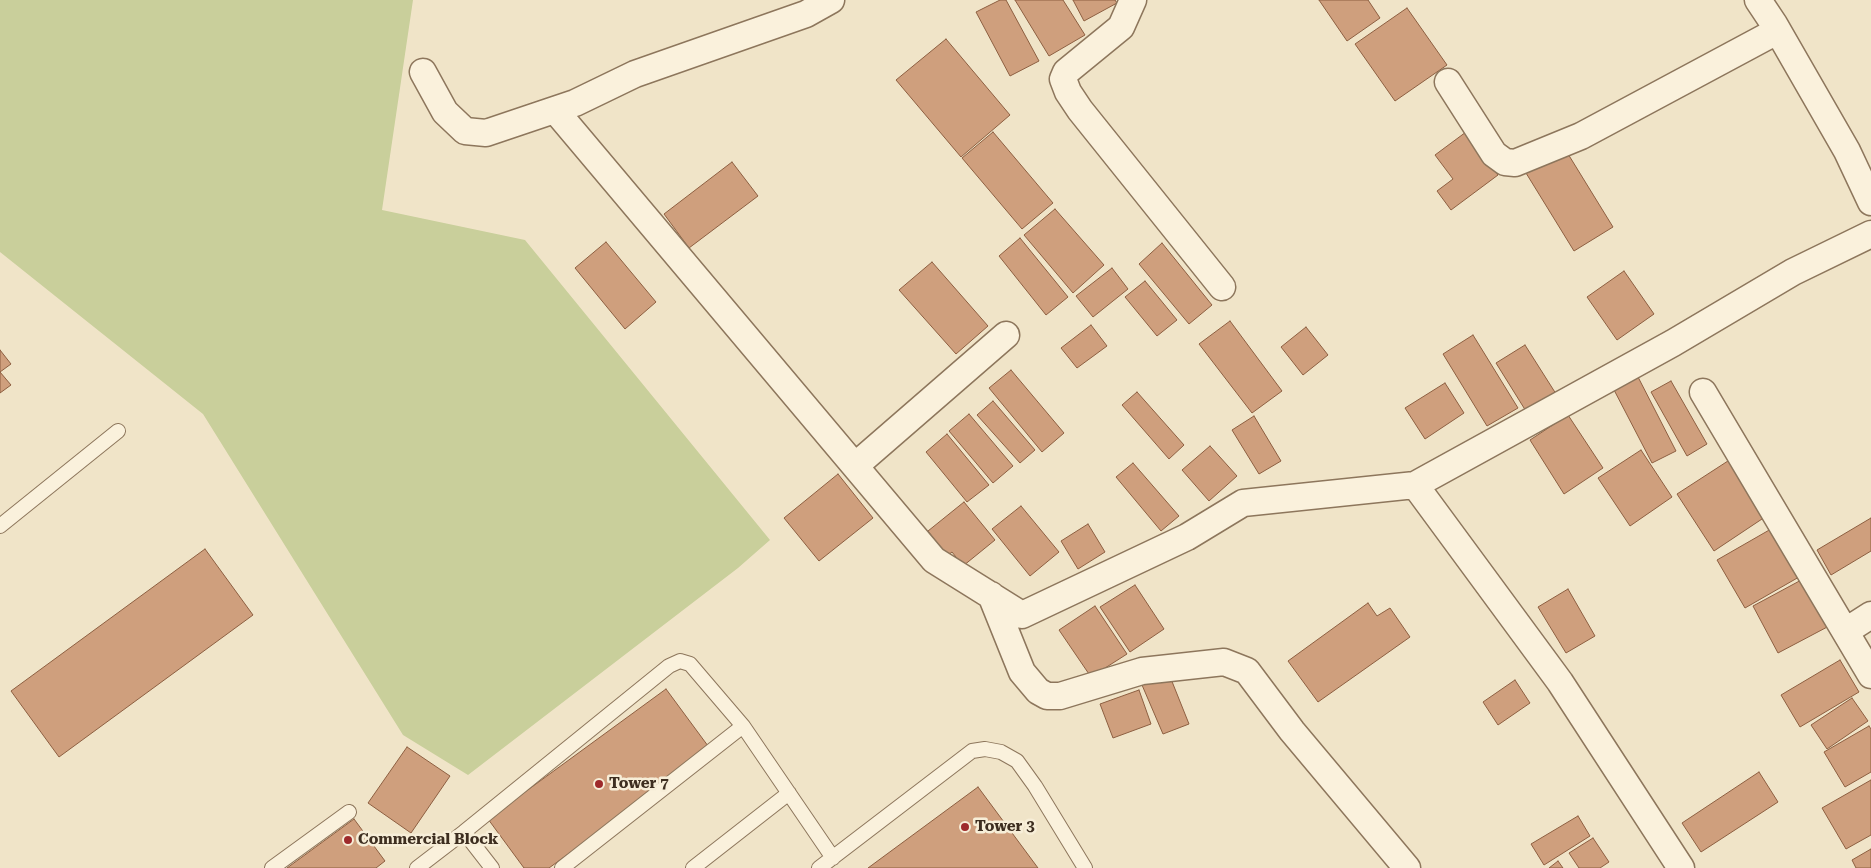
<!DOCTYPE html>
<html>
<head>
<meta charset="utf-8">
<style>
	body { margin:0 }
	canvas { display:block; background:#f0e4c8 }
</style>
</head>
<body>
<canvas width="1871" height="868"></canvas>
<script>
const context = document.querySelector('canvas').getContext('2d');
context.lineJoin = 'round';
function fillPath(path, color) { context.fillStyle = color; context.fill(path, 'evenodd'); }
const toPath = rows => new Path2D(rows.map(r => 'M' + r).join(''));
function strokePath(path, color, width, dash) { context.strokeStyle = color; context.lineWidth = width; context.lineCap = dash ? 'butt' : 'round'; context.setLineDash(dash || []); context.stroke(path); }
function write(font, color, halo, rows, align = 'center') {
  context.font = font + ' "Roboto Serif",serif'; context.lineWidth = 5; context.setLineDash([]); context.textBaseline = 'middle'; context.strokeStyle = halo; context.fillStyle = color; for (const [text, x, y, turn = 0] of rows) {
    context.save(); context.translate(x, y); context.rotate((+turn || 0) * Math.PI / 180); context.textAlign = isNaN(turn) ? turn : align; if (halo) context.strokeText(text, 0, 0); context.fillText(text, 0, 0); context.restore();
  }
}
const green = toPath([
	[0,0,413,0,382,210,525,240,770,540,738,568,468,775,403,735,203,414,0,252]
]);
const building = toPath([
	[1000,0,1006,0,1039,61,1010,76,976,12,1000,0],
	[1015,0,1063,0,1085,35,1049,56,1015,0],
	[1073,0,1115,0,1117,3,1084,21,1073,0],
	[1319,0,1368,0,1380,18,1347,41,1319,0],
	[1407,8,1447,65,1395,101,1355,44,1407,8],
	[946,39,1010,115,961,157,896,80,946,39],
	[993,132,1053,203,1022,229,962,158,993,132],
	[1466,132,1498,175,1451,210,1437,191,1453,179,1435,155,1466,132],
	[1565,149,1613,227,1574,251,1526,173,1565,149],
	[732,162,758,196,689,248,664,214,732,162],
	[1055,209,1104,265,1073,293,1024,235,1055,209],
	[1020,238,1068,297,1046,315,999,256,1020,238],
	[606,242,656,302,625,329,575,268,606,242],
	[1162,243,1212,305,1189,324,1139,264,1162,243],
	[932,262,988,326,956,354,899,290,932,262],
	[1112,268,1128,289,1093,317,1076,296,1112,268],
	[1624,271,1654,314,1617,340,1587,297,1624,271],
	[1145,281,1177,320,1157,336,1125,297,1145,281],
	[1230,321,1282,391,1252,413,1199,344,1230,321],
	[1091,325,1107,346,1077,368,1061,348,1091,325],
	[1306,327,1328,355,1303,375,1281,347,1306,327],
	[1473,335,1518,408,1487,426,1443,354,1473,335],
	[1525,345,1558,397,1529,416,1496,363,1525,345],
	[0,350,11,364,0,372,11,385,0,393,0,350],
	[1011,370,1064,433,1042,452,989,388,1011,370],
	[1637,375,1676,451,1652,463,1613,388,1637,375],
	[1671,381,1707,444,1687,456,1651,392,1671,381],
	[1445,383,1464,413,1425,439,1405,408,1445,383],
	[1137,392,1184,445,1169,459,1122,405,1137,392],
	[993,401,1035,450,1020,463,977,415,993,401],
	[969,414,1013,466,993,483,949,431,969,414],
	[1568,415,1603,468,1564,494,1530,440,1568,415],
	[1254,416,1281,461,1259,474,1232,430,1254,416],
	[947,434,989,485,967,502,926,452,947,434],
	[1210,446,1237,476,1209,501,1182,470,1210,446],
	[1641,450,1672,497,1630,526,1598,478,1641,450],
	[1731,459,1768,515,1714,551,1677,494,1731,459],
	[1133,463,1179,516,1161,531,1116,477,1133,463],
	[838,474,873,518,819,561,784,518,838,474],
	[964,502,995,540,963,566,952,552,947,556,928,531,964,502],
	[1021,506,1059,552,1030,576,992,529,1021,506],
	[1871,518,1871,551,1831,575,1817,550,1871,518],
	[1088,524,1105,552,1078,569,1061,541,1088,524],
	[1778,525,1806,573,1745,608,1717,560,1778,525],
	[205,549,253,615,59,757,11,691,205,549],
	[1805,578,1831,625,1778,653,1753,606,1805,578],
	[1135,585,1164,629,1130,652,1100,607,1135,585],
	[1568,589,1595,636,1566,653,1538,607,1568,589],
	[1368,603,1377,616,1390,608,1410,637,1318,702,1288,661,1368,603],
	[1095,606,1127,654,1091,677,1059,630,1095,606],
	[1840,660,1859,692,1800,727,1781,695,1840,660],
	[1169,674,1189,724,1163,734,1142,685,1169,674],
	[1515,680,1530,703,1498,725,1483,702,1515,680],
	[666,689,711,750,549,868,524,868,488,819,666,689],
	[1139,690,1151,724,1113,738,1100,704,1139,690],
	[1852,698,1868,721,1827,749,1811,725,1852,698],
	[1869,726,1871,729,1871,772,1845,787,1824,752,1869,726],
	[407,747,450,776,411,833,368,803,407,747],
	[1759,772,1778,802,1701,852,1682,823,1759,772],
	[1871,780,1871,835,1846,849,1822,808,1871,780],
	[978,787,1038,868,868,868,978,787],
	[1578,816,1590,836,1544,865,1531,844,1578,816],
	[354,819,385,861,376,868,287,868,354,819],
	[1593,838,1609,862,1600,868,1579,868,1569,853,1593,838],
	[1871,849,1871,868,1856,868,1852,860,1871,849],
	[1558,861,1563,868,1549,868,1558,861]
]);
const lane = toPath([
	[0,526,118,431],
	[464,832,492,868],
	[272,868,349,812],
	[417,868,464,832,669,666,680,661,690,664,743,726,833,858],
	[562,868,743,726],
	[693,868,789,793],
	[819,868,972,751,985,749,1001,752,1017,761,1035,786,1085,868]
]);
const street = toPath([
	[1133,0,1121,27,1066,72,1063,79,1068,92,1080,110,1222,287],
	[1758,0,1774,24,1847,151,1871,202],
	[423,72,445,112,465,131,486,133,575,103,635,74,806,14,831,0],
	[1448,82,1494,154,1505,162,1515,163,1581,136,1777,31],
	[555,110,934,560,1022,615,1187,537,1243,503,1415,485,1673,343,1793,272,1871,234],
	[1703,392,1871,675],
	[855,466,1006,335],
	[1415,485,1560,682,1681,868],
	[991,595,1022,672,1038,691,1047,696,1060,696,1142,671,1224,662,1247,671,1292,731,1407,868],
	[1846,631,1871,615]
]);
const markers = [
	[599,784,5,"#9e2a2b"],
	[965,827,5,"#9e2a2b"],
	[348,840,5,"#9e2a2b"]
];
const poiNames = [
	["Tower 7",609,784],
	["Tower 3",975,827],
	["Commercial Block",358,840]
];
fillPath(green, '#c9cf9b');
fillPath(building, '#cf9f7d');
strokePath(building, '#8d5f41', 1);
strokePath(lane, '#8d765c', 16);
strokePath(street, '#8d765c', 29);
strokePath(lane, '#faf1dc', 14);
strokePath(street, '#faf1dc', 26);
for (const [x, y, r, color] of markers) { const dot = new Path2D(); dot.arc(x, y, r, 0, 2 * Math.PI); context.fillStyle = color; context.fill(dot); strokePath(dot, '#f7eed8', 2); }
write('bold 15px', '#3d2e20', '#f7eed8', poiNames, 'left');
</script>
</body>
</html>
